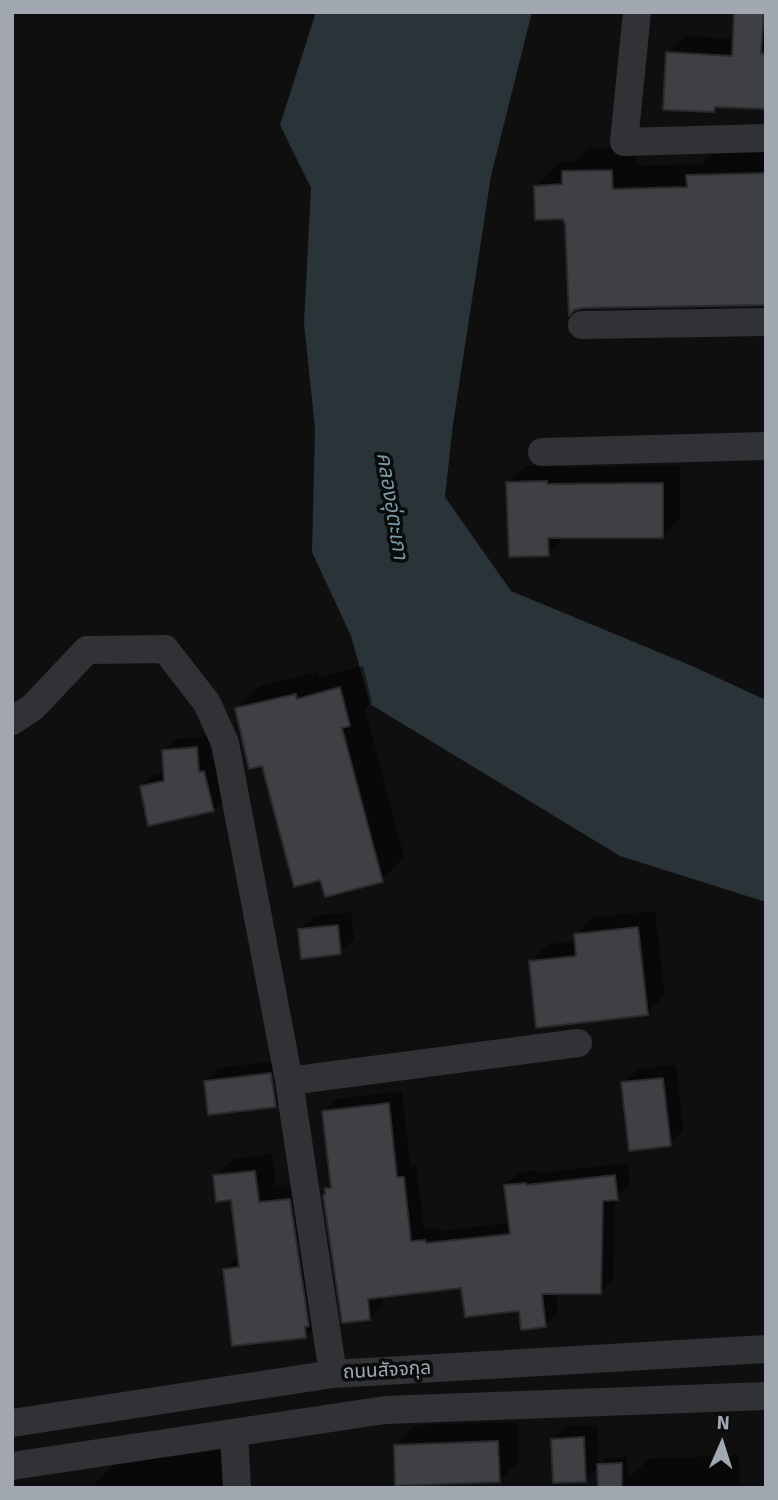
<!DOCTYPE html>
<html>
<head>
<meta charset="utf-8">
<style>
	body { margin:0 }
	#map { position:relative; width:778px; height:1500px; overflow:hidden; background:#0f0f10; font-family:Signika,sans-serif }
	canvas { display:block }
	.frame { position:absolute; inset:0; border:14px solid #a2a8b0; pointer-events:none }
	.north { position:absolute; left:687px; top:1409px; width:70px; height:70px; -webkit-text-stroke:5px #0a0b0b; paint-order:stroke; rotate:3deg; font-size:19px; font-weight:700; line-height:28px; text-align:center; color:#a2a8b0 }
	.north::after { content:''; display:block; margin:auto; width:24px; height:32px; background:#a2a8b0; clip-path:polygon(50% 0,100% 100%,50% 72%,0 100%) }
</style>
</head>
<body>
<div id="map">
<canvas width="778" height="1500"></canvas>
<div class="frame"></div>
<div class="north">N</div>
</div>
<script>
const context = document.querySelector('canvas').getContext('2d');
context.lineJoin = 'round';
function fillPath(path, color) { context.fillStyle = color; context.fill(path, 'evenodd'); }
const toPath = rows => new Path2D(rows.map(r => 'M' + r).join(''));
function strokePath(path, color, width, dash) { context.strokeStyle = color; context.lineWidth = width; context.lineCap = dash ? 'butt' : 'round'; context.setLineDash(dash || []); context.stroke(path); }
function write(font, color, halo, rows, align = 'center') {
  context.font = font + ' Signika,"Noto Sans Thai",sans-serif'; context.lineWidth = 7; context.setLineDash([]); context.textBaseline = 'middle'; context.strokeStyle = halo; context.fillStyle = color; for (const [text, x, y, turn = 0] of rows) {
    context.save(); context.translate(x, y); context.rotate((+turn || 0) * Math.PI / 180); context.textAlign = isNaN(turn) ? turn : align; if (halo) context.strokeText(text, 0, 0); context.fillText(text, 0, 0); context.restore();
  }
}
const water = toPath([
	[316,12,532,12,491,176,453,424,445,497,511,591,692,666,766,700,766,902,620,856,370,704,351,636,312,552,315,429,304,323,311,188,280,125]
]);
const shadow = toPath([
	[736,12,766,12,766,108,719,105,714,111,668,53,685,36,735,39],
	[636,146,636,166,701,164,712,152,766,150,766,304,565,218,536,186,560,162,574,162,588,148],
	[564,464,564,467,680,466,680,518,663,536,566,536,548,554,508,483,526,465],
	[363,666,372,702,365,709,404,857,382,880,322,878,236,709,259,686,318,672,319,677],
	[209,736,211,761,216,760,226,798,214,810,142,786,154,774,165,772,163,751,176,739],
	[655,911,665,995,647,1013,531,962,548,944,576,941,576,935,593,917],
	[351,912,354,939,340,952,300,930,313,916],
	[284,1060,289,1092,275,1105,205,1081,219,1068],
	[676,1065,683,1130,670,1144,623,1083,636,1069],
	[402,1091,410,1165,416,1164,424,1229,438,1227,439,1231,510,1223,506,1185,519,1172,538,1170,539,1173,628,1163,630,1185,615,1198,613,1279,600,1292,556,1292,558,1312,545,1325,520,1309,463,1286,382,1296,383,1305,370,1318,327,1194,327,1189,332,1183,324,1112,337,1099],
	[272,1154,276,1186,307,1182,323,1319,306,1336,225,1270,239,1255,233,1198,215,1176,233,1159],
	[518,1422,519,1461,499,1481,396,1445,415,1425],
	[597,1425,599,1465,605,1458,627,1457,628,1479,649,1459,739,1455,740,1488,600,1488,599,1467,585,1480,553,1439,567,1426],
	[243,1448,244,1488,91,1488,115,1463]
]);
const building = toPath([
	[734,12,764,12,761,53,766,54,766,109,715,107,714,112,663,110,666,52,732,56,734,12],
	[612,170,613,189,687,187,686,175,766,173,766,305,582,308,574,310,569,316,565,224,563,219,535,220,534,186,562,184,562,171,612,170],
	[547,481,547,484,663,483,663,538,548,538,549,556,509,557,506,482,547,481],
	[340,687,350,726,342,728,383,882,325,897,320,880,294,887,262,766,249,769,235,708,296,694,297,699,340,687],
	[197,747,199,772,204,771,214,811,148,826,140,786,164,781,162,750,197,747],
	[338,925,341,954,301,959,298,929,338,925],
	[638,927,648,1015,536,1028,529,961,576,956,574,934,638,927],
	[271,1073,276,1107,208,1115,204,1081,271,1073],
	[663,1078,671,1146,629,1151,621,1082,663,1078],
	[389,1103,397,1177,404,1177,411,1241,425,1240,426,1243,510,1234,504,1185,526,1183,526,1185,615,1175,618,1200,603,1201,601,1294,542,1294,546,1327,521,1330,519,1311,465,1317,461,1288,368,1299,370,1320,342,1323,323,1195,325,1195,325,1188,331,1188,322,1111,389,1103],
	[255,1171,259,1202,290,1199,309,1326,305,1327,306,1338,232,1346,223,1269,239,1267,231,1200,216,1202,213,1175,255,1171],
	[584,1437,586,1482,553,1483,551,1439,584,1437],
	[498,1441,500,1482,395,1486,394,1445,498,1441],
	[622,1463,622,1488,598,1488,597,1464,622,1463]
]);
const minor = toPath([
	[637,12,624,142,766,138],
	[582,325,766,322],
	[542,452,766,446],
	[12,721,33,707,87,650,165,649,207,703,225,743,289,1081,333,1374],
	[289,1081,578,1043],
	[12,1423,333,1374,766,1349],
	[234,1434,237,1488],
	[12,1466,385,1410,766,1396]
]);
const streetNames = [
	["ถนนสัจจกุล",387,1371,-3]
];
const waterNames = [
	["คลองอุ่ตะเภา",391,506,81]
];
fillPath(water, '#2a3338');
fillPath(shadow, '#0007');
fillPath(building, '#3e4043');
strokePath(building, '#292a2c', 2);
strokePath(minor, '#313235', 28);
write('19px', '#a2a8b0', '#0a0b0b', streetNames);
write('italic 21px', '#7b99a9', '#0a0b0b', waterNames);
</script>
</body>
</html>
